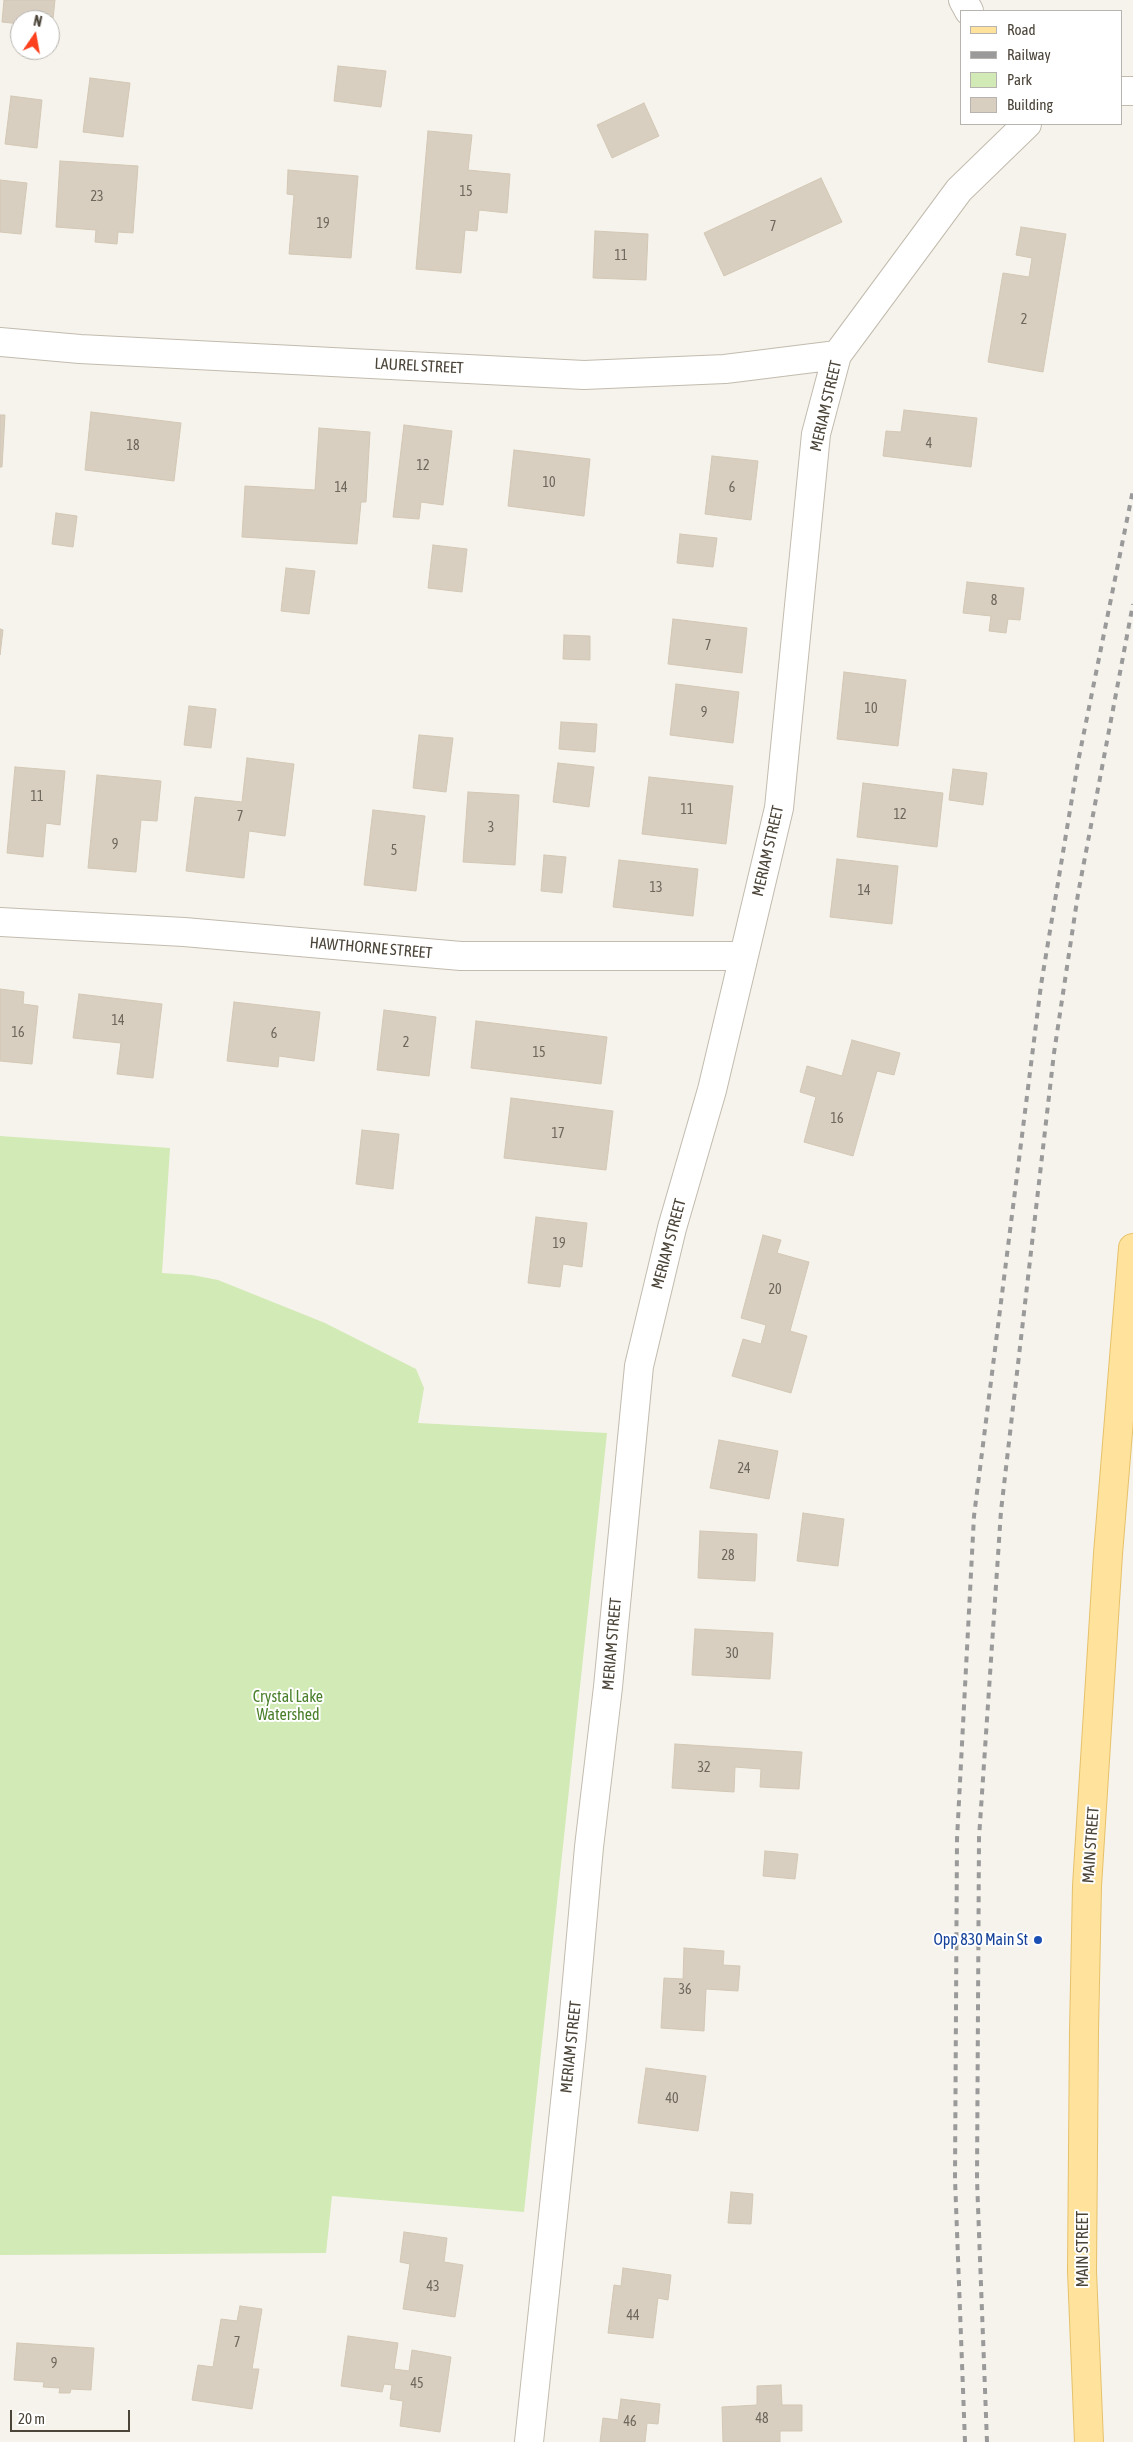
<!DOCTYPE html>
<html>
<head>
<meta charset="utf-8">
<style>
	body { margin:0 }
	#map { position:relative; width:1133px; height:2442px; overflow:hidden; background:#f6f3ec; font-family:"Asap Condensed",sans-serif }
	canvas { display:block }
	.legend { position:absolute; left:960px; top:10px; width:162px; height:115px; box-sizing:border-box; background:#fff; border:1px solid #b7b4b0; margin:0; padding:6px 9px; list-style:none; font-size:15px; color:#4b4439 }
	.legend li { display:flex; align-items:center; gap:10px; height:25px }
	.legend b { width:25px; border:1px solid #b7b4b0 }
	.north { position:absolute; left:10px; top:10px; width:50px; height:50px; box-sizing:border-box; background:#fff; border:1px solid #b7b4b0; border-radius:50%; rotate:12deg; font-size:14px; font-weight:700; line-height:20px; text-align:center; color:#4b4439 }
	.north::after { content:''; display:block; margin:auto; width:18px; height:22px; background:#fc3f1d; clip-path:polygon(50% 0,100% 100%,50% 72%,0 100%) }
	.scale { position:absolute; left:10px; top:2410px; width:120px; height:22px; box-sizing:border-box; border:2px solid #4b4439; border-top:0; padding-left:6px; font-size:15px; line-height:18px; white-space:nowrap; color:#4b4439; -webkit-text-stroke:4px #fff; paint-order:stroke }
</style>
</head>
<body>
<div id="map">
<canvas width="1133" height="2442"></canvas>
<ul class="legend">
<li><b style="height:6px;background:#ffe39c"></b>Road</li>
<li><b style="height:6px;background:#9a9a9a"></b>Railway</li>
<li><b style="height:14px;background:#d2eab5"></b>Park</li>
<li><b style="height:14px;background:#d8cfc1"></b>Building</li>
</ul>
<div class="north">N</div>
<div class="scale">20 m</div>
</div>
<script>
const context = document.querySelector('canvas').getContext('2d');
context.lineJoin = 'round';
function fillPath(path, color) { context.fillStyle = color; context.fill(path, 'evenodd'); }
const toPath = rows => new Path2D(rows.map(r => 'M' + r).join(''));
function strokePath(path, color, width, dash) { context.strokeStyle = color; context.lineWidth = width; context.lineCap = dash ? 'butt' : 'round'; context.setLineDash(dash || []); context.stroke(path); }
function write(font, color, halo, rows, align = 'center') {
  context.font = font + ' "Asap Condensed",sans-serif'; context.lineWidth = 4; context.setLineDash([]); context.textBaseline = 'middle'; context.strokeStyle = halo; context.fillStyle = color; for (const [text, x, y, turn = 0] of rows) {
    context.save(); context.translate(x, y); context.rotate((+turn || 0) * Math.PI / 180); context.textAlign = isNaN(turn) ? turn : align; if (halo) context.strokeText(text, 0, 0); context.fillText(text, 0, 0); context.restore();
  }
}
const green = toPath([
	[0,1136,170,1148,162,1273,192,1275,218,1280,325,1323,416,1369,424,1388,418,1423,607,1433,524,2212,332,2196,326,2253,0,2255]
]);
const building = toPath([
	[4,0,55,0,52,28,50,20,20,20,20,24,2,22,4,0],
	[338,66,386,71,381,107,334,101,338,66],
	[90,78,130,83,123,137,83,132,90,78],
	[11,96,42,100,37,148,5,144,11,96],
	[644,103,659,136,612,158,597,125,644,103],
	[428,131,472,135,468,170,510,174,507,213,479,210,477,231,465,230,461,273,416,269,428,131],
	[60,161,138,166,133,233,118,232,117,244,95,242,96,230,56,227,60,161],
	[288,170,358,176,351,258,289,254,294,195,287,194,288,170],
	[821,178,842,222,724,276,704,233,821,178],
	[0,180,27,183,21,234,0,232,0,180],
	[1021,227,1066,234,1043,372,988,362,1003,273,1029,277,1032,258,1016,255,1021,227],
	[595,231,648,234,646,280,593,278,595,231],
	[904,410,977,418,971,467,883,456,886,431,901,432,904,410],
	[91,412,181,423,174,481,85,470,91,412],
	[0,415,5,415,2,467,0,467,0,415],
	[404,425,452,431,443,505,421,502,419,519,393,517,404,425],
	[319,428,370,432,366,502,361,502,357,544,242,537,245,486,315,490,319,428],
	[514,450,590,459,584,516,508,506,514,450],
	[712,456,758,461,751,520,705,514,712,456],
	[56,513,77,516,73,547,52,544,56,513],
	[680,534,717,538,713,567,677,563,680,534],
	[433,545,467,549,462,592,428,588,433,545],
	[286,568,315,571,309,614,281,611,286,568],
	[967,582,1024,588,1020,620,1008,619,1006,633,989,631,991,616,963,613,967,582],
	[673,619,747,628,742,673,668,664,673,619],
	[0,629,3,630,0,655,0,629],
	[564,635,590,636,590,660,563,659,564,635],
	[844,672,906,680,898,746,837,739,844,672],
	[676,684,739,692,733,743,670,735,676,684],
	[189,706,216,709,211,748,184,745,189,706],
	[561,722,597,724,595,752,559,749,561,722],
	[419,735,453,738,446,792,413,788,419,735],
	[247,758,294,764,285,836,249,831,244,878,186,871,195,797,242,802,247,758],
	[558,763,594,767,589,807,553,802,558,763],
	[15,767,65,771,60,825,46,823,43,857,7,853,15,767],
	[953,769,987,773,983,805,949,800,953,769],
	[97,775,161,781,157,821,141,820,136,872,88,868,97,775],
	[649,777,733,786,726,844,642,834,649,777],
	[863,783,943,793,937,847,857,837,863,783],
	[468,792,519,795,515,865,463,862,468,792],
	[373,810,425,816,416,891,364,885,373,810],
	[544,855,566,857,562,893,541,891,544,855],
	[837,859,898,866,892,924,830,917,837,859],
	[619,860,698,869,693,916,613,907,619,860],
	[0,989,24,992,23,1004,38,1006,32,1064,0,1061,0,989],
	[79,994,162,1004,153,1078,117,1074,121,1043,73,1038,79,994],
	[234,1002,320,1012,314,1061,279,1056,278,1067,227,1061,234,1002],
	[384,1010,436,1017,429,1076,377,1070,384,1010],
	[476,1021,607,1037,601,1084,471,1068,476,1021],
	[852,1040,900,1053,894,1075,877,1071,853,1156,804,1142,816,1097,800,1092,807,1066,842,1076,852,1040],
	[511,1098,613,1111,606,1170,504,1158,511,1098],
	[362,1130,399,1134,393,1189,356,1184,362,1130],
	[536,1217,587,1223,582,1267,563,1264,560,1287,528,1283,536,1217],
	[763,1235,781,1240,777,1253,809,1262,790,1331,807,1336,791,1393,732,1376,743,1339,761,1344,766,1325,741,1318,763,1235],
	[719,1440,778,1451,769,1499,710,1488,719,1440],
	[803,1513,844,1519,838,1566,797,1561,803,1513],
	[700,1531,757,1534,755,1581,698,1578,700,1531],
	[695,1629,773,1633,770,1679,692,1675,695,1629],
	[675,1744,802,1752,799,1789,760,1787,761,1769,735,1767,734,1792,672,1788,675,1744],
	[765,1851,798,1854,795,1879,763,1876,765,1851],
	[684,1948,724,1951,723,1965,740,1966,738,1991,706,1989,704,2031,661,2028,664,1978,683,1979,684,1948],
	[646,2068,706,2076,698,2131,638,2123,646,2068],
	[731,2192,753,2194,751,2224,728,2223,731,2192],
	[404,2232,447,2238,444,2262,463,2265,455,2317,403,2309,410,2264,400,2262,404,2232],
	[623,2268,671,2275,668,2300,658,2298,653,2338,608,2333,614,2285,621,2286,623,2268],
	[240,2306,262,2309,252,2369,259,2369,252,2409,192,2400,198,2365,213,2367,221,2319,237,2321,240,2306],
	[348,2336,398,2343,394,2369,409,2371,412,2350,451,2357,440,2432,400,2426,403,2401,390,2399,392,2385,384,2384,382,2392,341,2386,348,2336],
	[17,2343,94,2348,91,2390,71,2389,70,2393,59,2393,60,2388,43,2387,44,2382,14,2380,17,2343],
	[781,2385,782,2405,802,2405,802,2431,780,2431,780,2442,723,2442,722,2407,757,2405,757,2386,781,2385],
	[621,2399,660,2404,658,2424,647,2423,645,2442,600,2442,603,2418,618,2420,621,2399]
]);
const minor = toPath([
	[963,0,969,11],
	[1122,91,1133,91],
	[0,342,80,349,584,375,725,369,837,355],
	[0,922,184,932,461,956,743,956],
	[529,2442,572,2036,589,1847,608,1687,639,1366,672,1228,712,1090,779,808,816,434,837,355,959,190,1027,124]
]);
const major = toPath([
	[1089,2442,1082,2271,1084,2031,1087,1886,1108,1554,1133,1248]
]);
const rail = toPath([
	[965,2442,955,2179,957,1839,974,1516,1041,985,1078,762,1133,490],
	[987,2442,977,2180,979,1838,1001,1511,1054,1053,1078,894,1133,604]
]);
const markers = [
	[1038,1940,5,"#1a4fb4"]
];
const numberNames = [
	["15",466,192],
	["23",97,197],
	["19",323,224],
	["7",773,227],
	["11",621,256],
	["2",1024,320],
	["4",929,444],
	["18",133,446],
	["12",423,466],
	["10",549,483],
	["14",341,488],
	["6",732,488],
	["8",994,601],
	["7",708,646],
	["10",871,709],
	["9",704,713],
	["11",37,797],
	["11",687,810],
	["12",900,815],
	["7",240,817],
	["3",491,828],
	["9",115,845],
	["5",394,851],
	["13",656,888],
	["14",864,891],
	["14",118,1021],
	["16",18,1033],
	["6",274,1034],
	["2",406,1043],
	["15",539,1053],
	["16",837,1119],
	["17",558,1134],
	["19",559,1244],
	["20",775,1290],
	["24",744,1469],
	["28",728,1556],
	["30",732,1654],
	["32",704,1768],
	["36",685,1990],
	["40",672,2099],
	["43",433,2287],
	["44",633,2316],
	["7",237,2343],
	["9",54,2364],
	["45",417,2384],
	["48",762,2419],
	["46",630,2422]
];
const streetNames = [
	["LAUREL STREET",419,366,3],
	["MERIAM STREET",826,406,-77],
	["MERIAM STREET",768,851,-77],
	["HAWTHORNE STREET",371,948,5],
	["MERIAM STREET",669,1244,-75],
	["MERIAM STREET",612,1644,-85],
	["MAIN STREET",1091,1845,-86],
	["MERIAM STREET",571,2047,-84],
	["MAIN STREET",1083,2249,-90]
];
const parkNames = [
	["Crystal Lake",288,1697],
	["Watershed",288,1715]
];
const transitNames = [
	["Opp 830 Main St",1028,1940]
];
fillPath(green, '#d2eab5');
fillPath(building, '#d8cfc1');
strokePath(building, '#d3c7b4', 1);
strokePath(minor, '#c2bbae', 30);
strokePath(major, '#e6c16a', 30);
strokePath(minor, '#fff', 28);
strokePath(major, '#ffe39c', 28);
strokePath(rail, '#9a9a9a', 4, [6, 6]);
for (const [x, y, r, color] of markers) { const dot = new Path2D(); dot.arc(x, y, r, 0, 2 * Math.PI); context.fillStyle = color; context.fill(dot); strokePath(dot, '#fff', 2); }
write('14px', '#6e675b', null, numberNames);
write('16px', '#4b4439', '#fff', streetNames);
write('16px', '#4a7f2a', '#fff', parkNames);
write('16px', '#164399', '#fff', transitNames, 'right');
</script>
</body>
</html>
